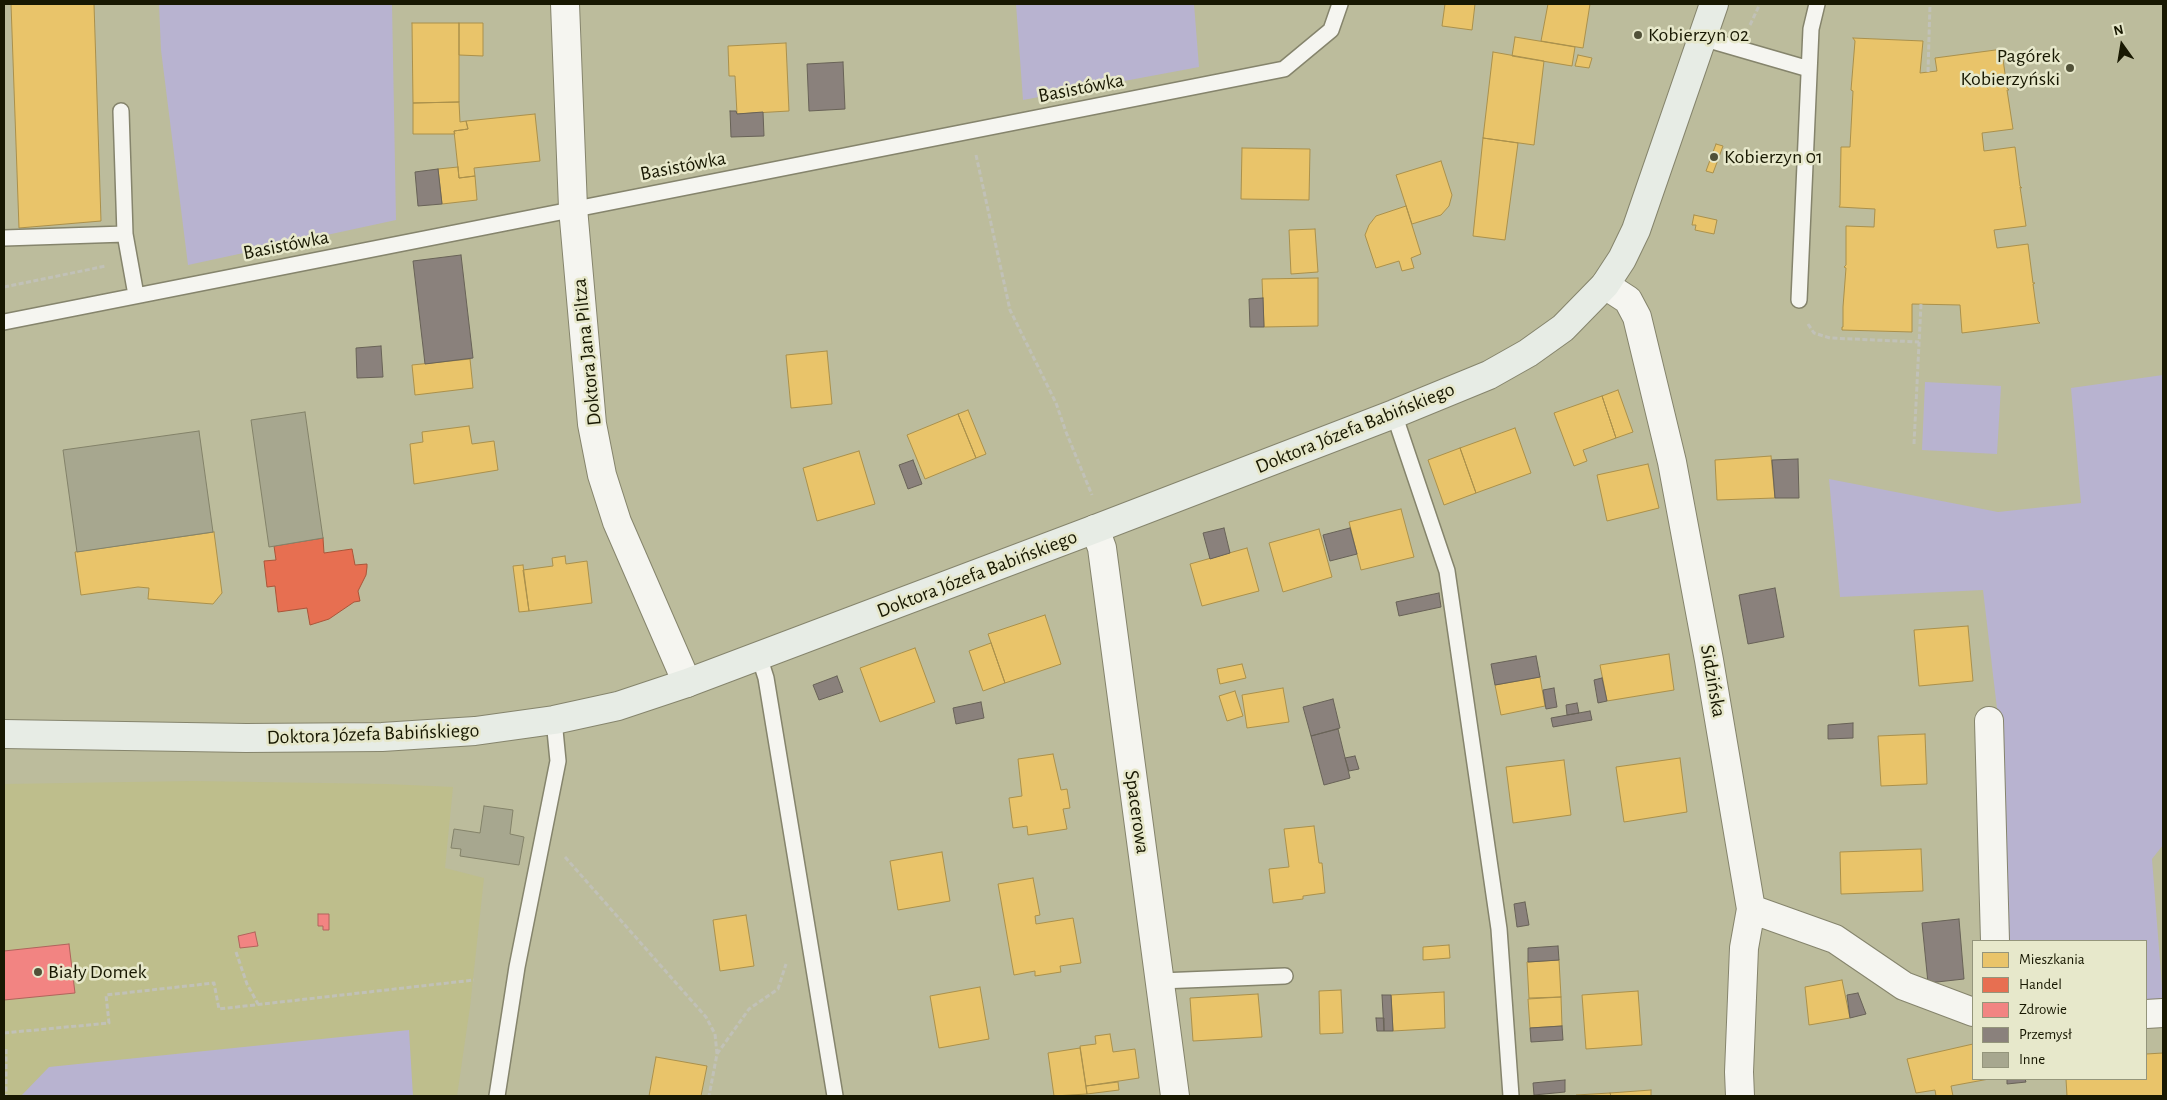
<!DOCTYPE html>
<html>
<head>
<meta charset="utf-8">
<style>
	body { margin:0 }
	#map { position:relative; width:2167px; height:1100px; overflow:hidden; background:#bcbc9c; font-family:"Alegreya Sans",sans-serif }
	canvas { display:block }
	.frame { position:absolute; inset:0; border:5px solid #181802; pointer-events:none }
	.legend { position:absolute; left:1972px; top:940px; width:175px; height:140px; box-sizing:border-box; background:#e7e8cb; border:1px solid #94957b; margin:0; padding:6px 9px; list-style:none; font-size:15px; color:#181802 }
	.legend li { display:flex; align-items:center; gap:10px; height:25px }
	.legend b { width:25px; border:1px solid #94957b }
	.north { position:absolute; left:2097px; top:20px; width:50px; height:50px; -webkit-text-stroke:4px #e7e8cb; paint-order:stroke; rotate:347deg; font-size:14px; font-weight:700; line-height:20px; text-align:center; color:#181802 }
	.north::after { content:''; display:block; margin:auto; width:18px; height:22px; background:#181802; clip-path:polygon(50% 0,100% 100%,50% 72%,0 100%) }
</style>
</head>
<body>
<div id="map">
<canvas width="2167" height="1100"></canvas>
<div class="frame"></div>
<ul class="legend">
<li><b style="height:14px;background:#e9c46a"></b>Mieszkania</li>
<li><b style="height:14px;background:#e76f51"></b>Handel</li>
<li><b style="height:14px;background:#f28482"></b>Zdrowie</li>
<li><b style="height:14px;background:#8a817c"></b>Przemysł</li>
<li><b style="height:14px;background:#a7a78f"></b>Inne</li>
</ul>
<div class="north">N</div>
</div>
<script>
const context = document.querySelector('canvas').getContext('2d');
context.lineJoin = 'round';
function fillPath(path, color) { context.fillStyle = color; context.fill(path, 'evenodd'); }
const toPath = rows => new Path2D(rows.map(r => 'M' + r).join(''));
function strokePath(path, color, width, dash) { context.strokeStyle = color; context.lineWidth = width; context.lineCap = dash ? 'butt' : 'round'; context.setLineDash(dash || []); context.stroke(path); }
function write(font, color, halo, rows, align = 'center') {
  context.font = font + ' "Alegreya Sans",sans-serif'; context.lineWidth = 5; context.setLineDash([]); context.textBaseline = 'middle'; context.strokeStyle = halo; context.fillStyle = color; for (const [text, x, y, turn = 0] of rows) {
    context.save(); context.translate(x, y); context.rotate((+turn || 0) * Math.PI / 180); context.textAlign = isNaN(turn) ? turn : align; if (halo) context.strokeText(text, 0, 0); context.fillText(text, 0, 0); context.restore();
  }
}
const built = toPath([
	[193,781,387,784,453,787,445,868,484,878,470,1007,457,1096,4,1096,4,784]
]);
const green = toPath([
	[159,4,392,4,396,220,188,265,161,50],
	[1016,4,1194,4,1199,67,1023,100],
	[2163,375,2163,845,2152,859,2163,1000,2146,1001,2146,941,2005,941,1998,717,1983,590,1840,597,1829,479,1998,512,2081,503,2071,388],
	[1925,382,2001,386,1997,454,1922,450],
	[409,1030,413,1096,21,1096,49,1067]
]);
const homes = toPath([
	[11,4,94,4,101,221,19,228,11,4],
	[1445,4,1475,4,1472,30,1442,26,1445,4],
	[1548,4,1590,4,1583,48,1541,41,1548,4],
	[412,23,459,23,459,102,413,103,412,23],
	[459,23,483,23,483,56,459,55,459,23],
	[1515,37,1575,47,1572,66,1512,56,1515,37],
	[1853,38,1923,41,1920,73,1937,71,1935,58,2003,49,2002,52,2007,88,2009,90,2007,90,2013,129,1982,133,1984,151,2015,147,2020,186,2022,188,2020,187,2026,226,1994,230,1997,248,2028,244,2033,283,2035,283,2033,284,2038,321,2040,323,1962,333,1960,305,1912,304,1912,332,1842,330,1842,327,1843,327,1843,307,1846,268,1844,267,1846,265,1846,226,1874,227,1875,209,1839,207,1840,205,1841,147,1850,147,1853,91,1851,90,1855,41,1853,38],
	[786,43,789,111,737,114,735,76,729,76,728,46,786,43],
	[1493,52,1544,61,1534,145,1483,138,1493,52],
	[1578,55,1592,58,1589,68,1575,66,1578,55],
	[459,102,460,122,466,121,468,129,454,131,455,134,413,134,413,103,459,102],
	[535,114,540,161,474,168,475,176,459,178,454,131,468,129,466,121,535,114],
	[1483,138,1518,143,1505,240,1473,236,1483,138],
	[1716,144,1723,146,1713,173,1706,171,1716,144],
	[1242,148,1310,149,1309,200,1241,199,1242,148],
	[1441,161,1452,195,1449,206,1441,215,1412,224,1396,175,1441,161],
	[458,167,459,178,475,176,477,200,442,204,438,169,458,167],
	[1406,206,1421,254,1411,258,1414,268,1402,271,1399,261,1376,268,1365,235,1369,225,1376,216,1406,206],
	[1694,215,1717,220,1714,234,1695,230,1696,225,1692,225,1694,215],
	[1315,229,1318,272,1291,274,1289,230,1315,229],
	[1318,278,1318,326,1264,327,1262,279,1318,278],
	[827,351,832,404,791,408,786,355,827,351],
	[470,359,473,388,415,395,412,365,470,359],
	[1618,390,1633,432,1616,438,1602,396,1618,390],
	[1602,396,1616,438,1583,450,1587,461,1574,466,1554,413,1602,396],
	[968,410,986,454,976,458,958,414,968,410],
	[958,414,976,458,925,479,907,435,958,414],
	[469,426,472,444,494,441,498,470,414,484,410,444,423,442,422,432,469,426],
	[1515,428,1531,473,1476,493,1460,448,1515,428],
	[1460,448,1476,493,1444,505,1428,460,1460,448],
	[859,451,875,504,817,521,803,468,859,451],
	[1771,456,1775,498,1717,500,1715,460,1771,456],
	[1648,464,1659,508,1607,521,1597,475,1648,464],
	[1401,509,1414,557,1361,570,1349,522,1401,509],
	[1319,529,1332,577,1283,592,1269,543,1319,529],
	[214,532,222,593,213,604,148,599,149,588,138,587,81,595,75,552,214,532],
	[1247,548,1259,591,1202,606,1190,564,1247,548],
	[565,556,566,564,587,561,592,603,529,611,523,570,553,566,552,558,565,556],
	[523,565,529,611,519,612,513,566,523,565],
	[1045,615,1061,664,1005,683,988,634,1045,615],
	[1968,626,1973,681,1919,686,1914,630,1968,626],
	[991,643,1005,683,983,691,969,651,991,643],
	[915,648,935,702,880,722,860,668,915,648],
	[1669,654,1674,690,1607,701,1600,665,1669,654],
	[1242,664,1246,678,1220,684,1217,669,1242,664],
	[1540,677,1545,706,1501,715,1495,685,1540,677],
	[1283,688,1289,722,1247,728,1242,695,1283,688],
	[1235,691,1243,716,1227,721,1219,696,1235,691],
	[1925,734,1927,784,1881,786,1878,736,1925,734],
	[1053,754,1061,790,1067,789,1070,808,1063,809,1067,829,1028,835,1027,826,1013,828,1009,798,1022,796,1018,759,1053,754],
	[1680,758,1687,812,1624,822,1616,767,1680,758],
	[1564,760,1571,815,1513,823,1506,767,1564,760],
	[1314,826,1319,863,1322,863,1325,893,1303,896,1303,899,1273,903,1269,869,1289,867,1284,829,1314,826],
	[1921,849,1923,891,1841,894,1840,852,1921,849],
	[942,852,950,901,898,910,890,861,942,852],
	[1033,878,1040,915,1035,916,1036,924,1073,918,1081,963,1060,966,1061,972,1035,976,1035,971,1014,975,998,884,1033,878],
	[746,915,754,966,720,971,713,920,746,915],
	[1449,945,1450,958,1423,960,1423,947,1449,945],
	[1559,960,1561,997,1529,998,1527,962,1559,960],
	[1842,980,1850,1018,1809,1025,1805,987,1842,980],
	[980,987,989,1039,939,1048,930,996,980,987],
	[1341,990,1343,1033,1320,1034,1319,991,1341,990],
	[1638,991,1642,1045,1586,1049,1582,995,1638,991],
	[1444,992,1445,1028,1393,1031,1391,995,1444,992],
	[1258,994,1262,1037,1193,1041,1190,998,1258,994],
	[1561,997,1562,1026,1530,1028,1528,999,1561,997],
	[1110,1034,1113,1052,1135,1049,1139,1078,1086,1086,1080,1046,1096,1044,1095,1036,1110,1034],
	[1973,1044,1973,1079,1989,1079,1951,1086,1953,1096,1936,1096,1935,1090,1916,1093,1907,1059,1973,1044],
	[1080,1048,1087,1094,1054,1096,1048,1053,1080,1048],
	[2163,1053,2163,1096,2067,1096,2066,1079,2146,1079,2146,1054,2163,1053],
	[656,1057,707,1066,701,1096,649,1096,656,1057],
	[1118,1082,1119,1090,1087,1094,1086,1086,1118,1082],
	[1651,1090,1651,1096,1611,1096,1610,1093,1651,1090],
	[1610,1093,1611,1096,1576,1096,1576,1095,1610,1093]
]);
const shops = toPath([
	[323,538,324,553,352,549,355,565,367,564,367,567,366,575,358,591,360,601,354,602,329,619,310,625,307,608,278,612,275,586,267,587,264,561,276,560,274,546,323,538]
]);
const health = toPath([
	[318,914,329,914,329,930,323,930,323,926,318,926,318,914],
	[255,932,258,946,240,948,238,936,255,932],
	[69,944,75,993,4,1000,4,951,69,944]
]);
const industry = toPath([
	[843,62,845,109,809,111,807,64,843,62],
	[730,111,736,111,737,114,763,112,764,136,731,137,730,111],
	[438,169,442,204,418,206,415,172,438,169],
	[461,255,473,358,425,364,413,261,461,255],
	[1263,298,1264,327,1250,327,1249,299,1263,298],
	[381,346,383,377,357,378,356,348,381,346],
	[1798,459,1799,498,1775,498,1772,460,1798,459],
	[913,460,922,484,908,489,899,465,913,460],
	[1224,528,1230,553,1210,559,1203,533,1224,528],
	[1350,528,1357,554,1330,561,1323,535,1350,528],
	[1775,588,1784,637,1748,644,1739,595,1775,588],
	[1439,593,1441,607,1399,616,1396,602,1439,593],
	[1536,656,1540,677,1495,685,1491,664,1536,656],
	[837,676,843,692,819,700,813,685,837,676],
	[1602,678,1607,701,1598,703,1594,680,1602,678],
	[1554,688,1557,707,1546,709,1543,690,1554,688],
	[1333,699,1340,728,1311,736,1303,707,1333,699],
	[981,702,984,718,956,724,953,708,981,702],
	[1577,703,1579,713,1567,715,1566,705,1577,703],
	[1590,711,1592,720,1553,727,1551,718,1590,711],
	[1853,723,1853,738,1828,739,1828,725,1853,723],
	[1338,729,1350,778,1324,785,1311,736,1338,729],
	[1355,756,1359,769,1349,771,1345,758,1355,756],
	[1525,902,1529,925,1517,927,1514,904,1525,902],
	[1959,919,1964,979,1928,983,1922,923,1959,919],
	[1558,946,1559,960,1528,962,1528,948,1558,946],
	[1858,993,1866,1014,1850,1018,1847,995,1858,993],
	[1382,995,1391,995,1393,1031,1384,1031,1382,995],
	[1376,1018,1384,1018,1384,1031,1377,1031,1376,1018],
	[1562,1026,1563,1040,1531,1042,1530,1028,1562,1026],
	[2007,1079,2025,1079,2026,1082,2007,1084,2007,1079],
	[1565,1080,1565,1092,1534,1095,1533,1083,1565,1080]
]);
const building = toPath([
	[305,412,323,538,269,547,251,420,305,412],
	[199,431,213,532,77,552,63,450,199,431],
	[484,806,513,810,510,834,524,837,519,865,460,856,461,849,451,848,454,829,480,833,484,806]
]);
const path = toPath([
	[1750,25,1760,4],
	[1928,72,1930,4],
	[976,155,1010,310,1056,403,1066,432,1092,495],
	[4,287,106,266],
	[1808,324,1814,333,1830,338,1919,342],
	[1914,444,1921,304],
	[565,857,706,1017,715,1034,717,1054,709,1096],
	[236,952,247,984,258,1004],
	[4,1033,109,1023,106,995,214,983,219,1009,474,980],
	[6,1049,6,1096],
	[717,1054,749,1009,778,989,786,964]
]);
const lane = toPath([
	[1702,38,1809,69],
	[121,111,125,234],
	[4,238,125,234,136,295],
	[1799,300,1811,29,1817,4],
	[4,322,1284,69,1331,30,1340,4],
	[1394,414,1447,571,1499,929,1511,1096],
	[759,656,766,678,835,1096],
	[1160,981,1285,976],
	[497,1096,517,967,558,761,554,720]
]);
const street = toPath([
	[565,4,573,208,592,424,602,475,617,522,687,683],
	[1605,285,1628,300,1637,317,1672,462,1709,660,1751,909,1744,948,1739,1072,1740,1096],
	[1095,529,1102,548,1175,1096],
	[1989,721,1995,941],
	[1751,909,1835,939,1904,986,1973,1012],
	[2146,1014,2163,1013]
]);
const secondary = toPath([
	[4,734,246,738,382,737,475,731,554,720,618,706,687,683,1095,529,1394,414,1489,375,1528,353,1563,328,1605,285,1622,259,1636,230,1714,4]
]);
const markers = [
	[1638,35,5,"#515138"],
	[2070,68,5,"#515138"],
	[1714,157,5,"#515138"],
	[38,972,5,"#515138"]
];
const poiNames = [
	["Kobierzyn 02",1648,35],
	["Pagórek",2060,56,"right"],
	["Kobierzyński",2060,79,"right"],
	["Kobierzyn 01",1724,157],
	["Biały Domek",48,972]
];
const streetNames = [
	["Basistówka",1081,88,-11],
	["Basistówka",683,166,-11],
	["Basistówka",286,245,-11],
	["Doktora Jana Piltza",587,352,-96],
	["Doktora Józefa Babińskiego",1355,428,-22],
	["Doktora Józefa Babińskiego",977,574,-21],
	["Sidzińska",1713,681,80],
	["Doktora Józefa Babińskiego",373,734,-2],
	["Spacerowa",1137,812,82]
];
fillPath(built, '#bebe8c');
fillPath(green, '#b8b3d0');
fillPath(homes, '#e9c46a');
strokePath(homes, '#aa904b', 1);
fillPath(shops, '#e76f51');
strokePath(shops, '#a95539', 1);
fillPath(health, '#f28482');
strokePath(health, '#b1645c', 1);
fillPath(industry, '#8a817c');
strokePath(industry, '#686257', 1);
fillPath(building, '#a7a78f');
strokePath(building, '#838269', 1);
strokePath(lane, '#85846c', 18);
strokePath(street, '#85846c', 30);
strokePath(secondary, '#85846c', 30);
strokePath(path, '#c1c1b7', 3, [5, 2.5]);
strokePath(lane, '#f5f5f0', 15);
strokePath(street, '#f5f5f0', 28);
strokePath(secondary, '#e7ece5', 28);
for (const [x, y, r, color] of markers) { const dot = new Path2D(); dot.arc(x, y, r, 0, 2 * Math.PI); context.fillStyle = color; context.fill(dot); strokePath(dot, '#e7e8cb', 2); }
write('20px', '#181802', '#e7e8cb', poiNames, 'left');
write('20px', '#181802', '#e7e8cb', streetNames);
</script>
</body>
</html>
